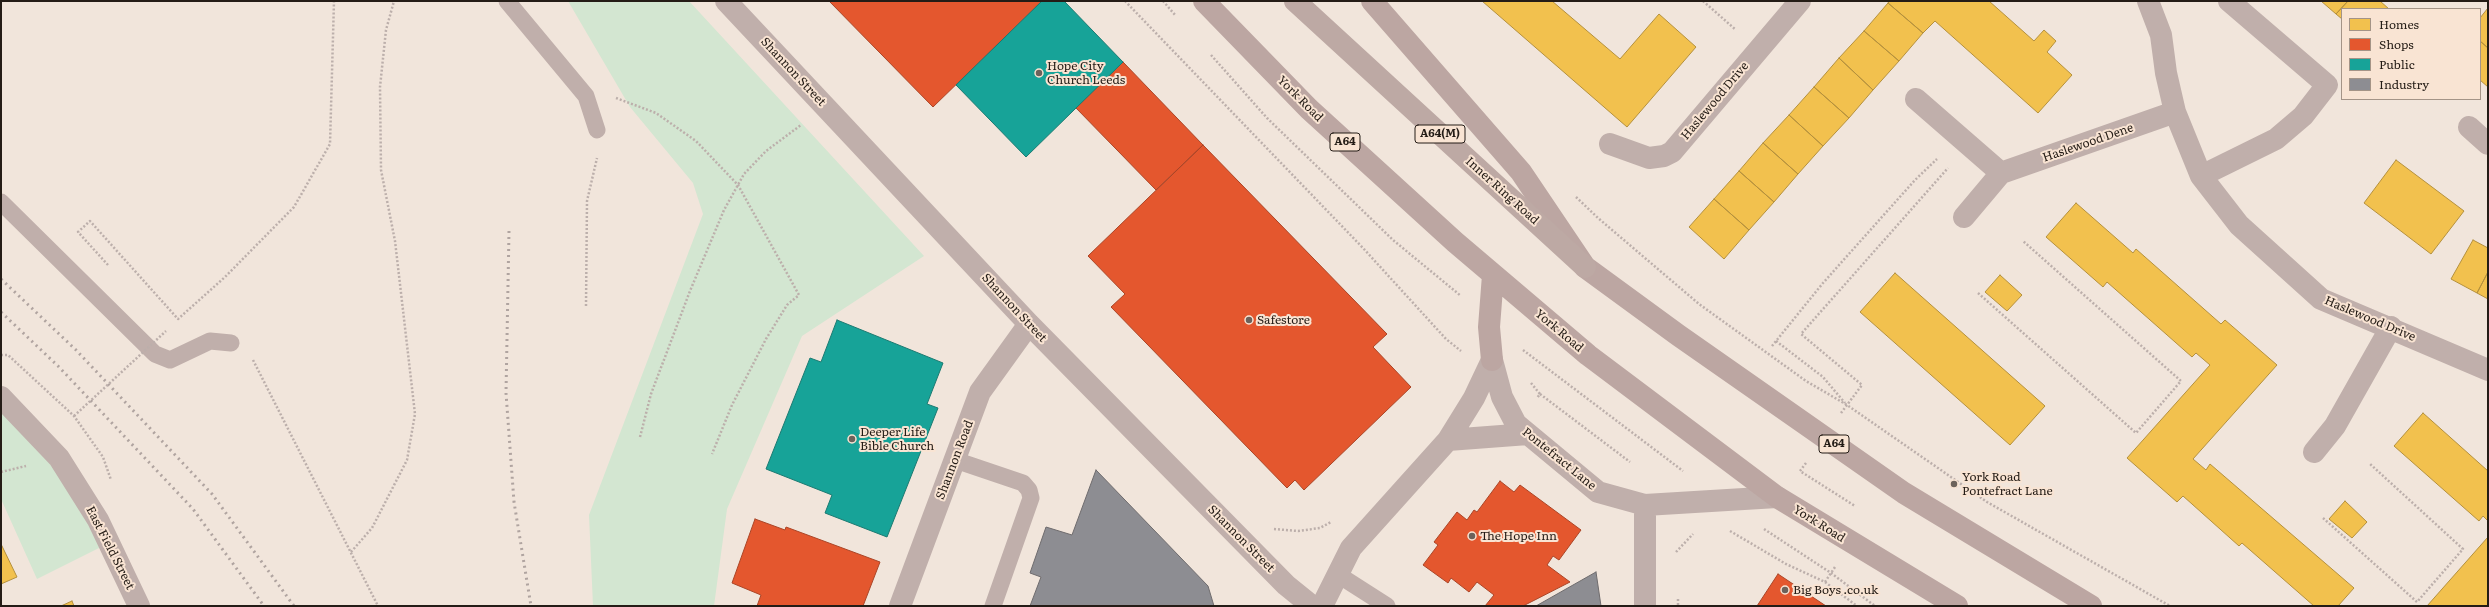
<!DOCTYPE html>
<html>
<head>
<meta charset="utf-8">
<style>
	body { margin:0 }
	#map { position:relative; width:2489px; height:607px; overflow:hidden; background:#f1e5db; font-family:Literata,serif }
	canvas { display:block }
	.frame { position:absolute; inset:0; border:2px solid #241c16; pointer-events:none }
	.legend { position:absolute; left:2341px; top:8px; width:140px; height:92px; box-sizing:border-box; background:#f9e4d3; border:1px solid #a49487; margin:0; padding:5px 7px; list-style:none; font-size:12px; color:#241c16 }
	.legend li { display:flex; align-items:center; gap:8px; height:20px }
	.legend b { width:20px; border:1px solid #a49487 }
</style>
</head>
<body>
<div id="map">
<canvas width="2489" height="607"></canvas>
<div class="frame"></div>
<ul class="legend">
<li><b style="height:11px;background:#f2c14e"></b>Homes</li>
<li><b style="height:11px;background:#e4572e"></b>Shops</li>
<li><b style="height:11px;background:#17a398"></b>Public</li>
<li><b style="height:11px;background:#8d8d92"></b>Industry</li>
</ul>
</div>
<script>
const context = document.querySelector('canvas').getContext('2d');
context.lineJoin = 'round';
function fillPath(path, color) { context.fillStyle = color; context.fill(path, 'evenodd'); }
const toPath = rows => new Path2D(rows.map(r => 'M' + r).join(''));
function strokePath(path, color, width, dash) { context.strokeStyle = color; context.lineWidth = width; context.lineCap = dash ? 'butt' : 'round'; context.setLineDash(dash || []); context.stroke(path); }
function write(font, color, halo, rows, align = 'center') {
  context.font = font + ' Literata,serif'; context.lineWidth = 4; context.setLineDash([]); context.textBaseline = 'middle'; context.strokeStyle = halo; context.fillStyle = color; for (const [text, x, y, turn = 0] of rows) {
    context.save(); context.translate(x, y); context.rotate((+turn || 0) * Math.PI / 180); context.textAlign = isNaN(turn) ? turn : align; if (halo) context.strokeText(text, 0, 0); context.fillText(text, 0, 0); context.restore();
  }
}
const green = toPath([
	[568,1,689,1,924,256,802,336,727,509,714,606,593,606,589,515,703,214,693,183,630,107],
	[1,397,109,543,37,579,1,499]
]);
const homes = toPath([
	[1482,1,1552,1,1620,59,1659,14,1696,47,1627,127,1482,1],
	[1890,1,1989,1,2034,41,2044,30,2056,41,2047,52,2072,75,2038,113,1935,21,1923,33,1888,3,1890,1],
	[2321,1,2348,1,2336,14,2321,1],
	[2348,1,2380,1,2389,9,2342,9,2342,19,2336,14,2348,1],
	[1888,3,1923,33,1899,61,1864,31,1888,3],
	[2488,8,2488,48,2480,41,2480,18,2488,8],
	[1864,31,1899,61,1873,90,1839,58,1864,31],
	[2480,41,2488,48,2488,87,2480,80,2480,41],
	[1839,58,1873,90,1849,118,1814,87,1839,58],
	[1814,87,1849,118,1823,146,1789,115,1814,87],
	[1789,115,1823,146,1798,174,1763,143,1789,115],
	[1763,143,1798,174,1774,202,1739,171,1763,143],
	[2396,160,2464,211,2431,254,2364,203,2396,160],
	[1739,171,1774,202,1749,230,1714,199,1739,171],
	[1714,199,1749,230,1724,259,1689,227,1714,199],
	[2076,203,2133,253,2136,249,2221,324,2225,320,2277,365,2193,459,2206,470,2210,464,2354,588,2338,606,2314,606,2242,543,2239,546,2183,496,2177,502,2127,458,2210,365,2196,353,2192,357,2107,282,2103,287,2046,237,2076,203],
	[2473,240,2488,248,2488,272,2477,293,2451,279,2473,240],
	[2488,272,2488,299,2477,293,2488,272],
	[1895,273,2045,406,2010,445,1860,312,1895,273],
	[2000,275,2022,295,2007,311,1985,292,2000,275],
	[2423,413,2488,471,2488,521,2483,516,2479,521,2394,446,2423,413],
	[2345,501,2367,522,2352,538,2329,519,2345,501],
	[2488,537,2488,606,2427,606,2488,537],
	[1,544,17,577,1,584,1,544],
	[72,601,74,606,61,606,72,601]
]);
const shops = toPath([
	[829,1,1042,1,933,107,829,1],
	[1123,62,1203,145,1156,190,1076,108,1123,62],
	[1203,145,1387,334,1373,347,1411,387,1304,490,1295,480,1287,488,1111,307,1125,294,1088,256,1203,145],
	[1500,481,1514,492,1520,485,1581,530,1559,560,1553,556,1547,565,1570,582,1523,606,1485,606,1494,595,1477,582,1469,592,1451,578,1448,583,1423,565,1438,545,1434,542,1457,512,1467,520,1474,510,1477,512,1500,481],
	[755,519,785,530,786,527,880,562,863,606,757,606,761,595,732,583,755,519],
	[1778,574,1826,606,1757,606,1778,574]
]);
const public = toPath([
	[1042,1,1064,1,1123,62,1026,157,956,85,1042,1],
	[837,320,943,363,927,404,938,408,887,537,825,513,832,495,766,469,810,358,821,362,837,320]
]);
const industry = toPath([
	[1096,470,1208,586,1214,606,1030,606,1041,577,1030,573,1046,527,1072,535,1096,470],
	[1596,572,1601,606,1536,606,1596,572]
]);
const path = toPath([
	[1125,1,1363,248,1446,339,1461,351],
	[1163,1,1176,16],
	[1703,1,1736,30],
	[1211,55,1267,118,1393,240,1461,296],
	[616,98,656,113,696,141,738,185,799,295,787,305,766,339,732,405,712,454],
	[1576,197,1598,218,1699,304,1806,381,1847,405,1987,502,2170,606],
	[108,265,78,232,90,221,178,319,225,277,294,207,330,144,334,1],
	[1978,293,2136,433,2181,381,2023,241],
	[586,306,587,201,597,158],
	[1776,341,1823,377,1845,403],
	[1772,346,1823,283,1915,180,1937,159],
	[1523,350,1683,471],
	[1,355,8,355,74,416,103,457,111,480],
	[253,360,378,606],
	[1531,383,1540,394,1537,398],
	[1540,394,1630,462],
	[1841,413,1862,385,1801,334,1948,168],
	[640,437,651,394,690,291,724,210,744,174,766,151,801,125],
	[1806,463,1800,471,1855,506],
	[1,472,26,466],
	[2323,518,2417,602,2463,549,2369,463],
	[1274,529,1298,531,1320,528,1331,522],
	[1764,529,1831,573,1875,606],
	[1730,531,1786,564,1825,582,1857,606],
	[351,552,372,528,407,460,415,414,395,241,381,170,380,87,386,30,394,1],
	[1676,552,1693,534],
	[1825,582,1835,567],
	[1678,599,1678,606]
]);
const service = toPath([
	[507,1,586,96,597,130],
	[1,202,155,354,170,360,210,341,231,343],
	[955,460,1023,483,1029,490,1031,498,993,606],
	[1337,574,1387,606]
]);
const minor = toPath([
	[726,1,1029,324,1286,585,1312,606],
	[2148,1,2161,35,2166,73,2175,112,2201,176,2239,225,2321,299,2488,370],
	[1916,99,2001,173,2175,112],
	[2469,127,2488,144],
	[1610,144,1649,158,1664,156,1672,152,1800,1],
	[2201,176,2276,139,2303,116,2327,85,2229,1],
	[1964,217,2001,173],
	[1,397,59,458,98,520,139,606],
	[2314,452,2335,426,2391,327],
	[900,606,980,392,1029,324]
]);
const tertiary = toPath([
	[1492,360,1502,397,1516,424,1598,492,1645,505,1777,497],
	[1448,440,1528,434],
	[1322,606,1351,548,1448,440,1474,398,1492,360],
	[1645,606,1645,505]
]);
const trunk = toPath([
	[1204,1,1309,109,1455,242,1588,355,1777,497,1957,606],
	[1372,1,1521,172,1585,267,1678,335,1904,493,2091,606],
	[1492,360,1489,327,1493,275]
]);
const motorway = toPath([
	[1295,1,1585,267]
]);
const rail = toPath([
	[509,231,506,393,514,502,531,606],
	[1,279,76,350,212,494,294,606],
	[1,312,59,367,193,509,264,606]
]);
const pathBridge = toPath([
	[74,416,166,331]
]);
const markers = [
	[1039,73,4,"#6c625b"],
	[1249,320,4,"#6c625b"],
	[852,439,4,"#6c625b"],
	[1954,484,4,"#6c625b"],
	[1472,536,4,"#6c625b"],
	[1785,590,4,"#6c625b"]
];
const shields = [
	[1440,134,50],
	[1345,142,30],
	[1834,444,30]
];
const shieldNames = [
	["A64(M)",1440,134],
	["A64",1345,142],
	["A64",1834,444]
];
const poiNames = [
	["Hope City",1047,66],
	["Church Leeds",1047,80],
	["Safestore",1257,320],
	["Deeper Life",860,432],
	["Bible Church",860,446],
	["York Road",1962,477],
	["Pontefract Lane",1962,491],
	["The Hope Inn",1480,536],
	["Big Boys .co.uk",1793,590]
];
const streetNames = [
	["Shannon Street",793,72,47],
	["York Road",1300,99,45],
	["Haslewood Drive",1715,101,-50],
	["Haslewood Dene",2088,143,-19],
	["Inner Ring Road",1502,191,42],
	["Shannon Street",1014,308,47],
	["Haslewood Drive",2370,319,23],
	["York Road",1559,331,40],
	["Pontefract Lane",1559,459,39],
	["Shannon Road",955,460,-69],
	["York Road",1819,524,32],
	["Shannon Street",1241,539,45],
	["East Field Street",110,548,63]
];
fillPath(green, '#d3e6d1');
fillPath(homes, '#f2c14e');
strokePath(homes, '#b4903d', 1);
fillPath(shops, '#e4572e');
strokePath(shops, '#aa4527', 1);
fillPath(public, '#17a398');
strokePath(public, '#1b7a71', 1);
fillPath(industry, '#8d8d92');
strokePath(industry, '#6e6b6d', 1);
strokePath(path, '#bcafab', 2.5, [2, 2]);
strokePath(service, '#c0afab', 17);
strokePath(minor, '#c0afab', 22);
strokePath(tertiary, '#c0afab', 22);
strokePath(trunk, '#bca6a2', 22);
strokePath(motorway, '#bda9a4', 22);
strokePath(rail, '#b0a4a0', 3, [2, 4]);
strokePath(pathBridge, '#bcafab', 2.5, [2, 2]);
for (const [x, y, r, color] of markers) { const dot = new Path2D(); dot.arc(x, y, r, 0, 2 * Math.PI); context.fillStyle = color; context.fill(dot); strokePath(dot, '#f9e4d3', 1.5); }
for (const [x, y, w] of shields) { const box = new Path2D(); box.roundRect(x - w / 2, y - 9, w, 18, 3); context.fillStyle = '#f9e4d3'; context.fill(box); strokePath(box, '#241c16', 1); }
write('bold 11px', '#241c16', null, shieldNames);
write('12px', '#241c16', '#f9e4d3', poiNames, 'left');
write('12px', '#241c16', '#f9e4d3', streetNames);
</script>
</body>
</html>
